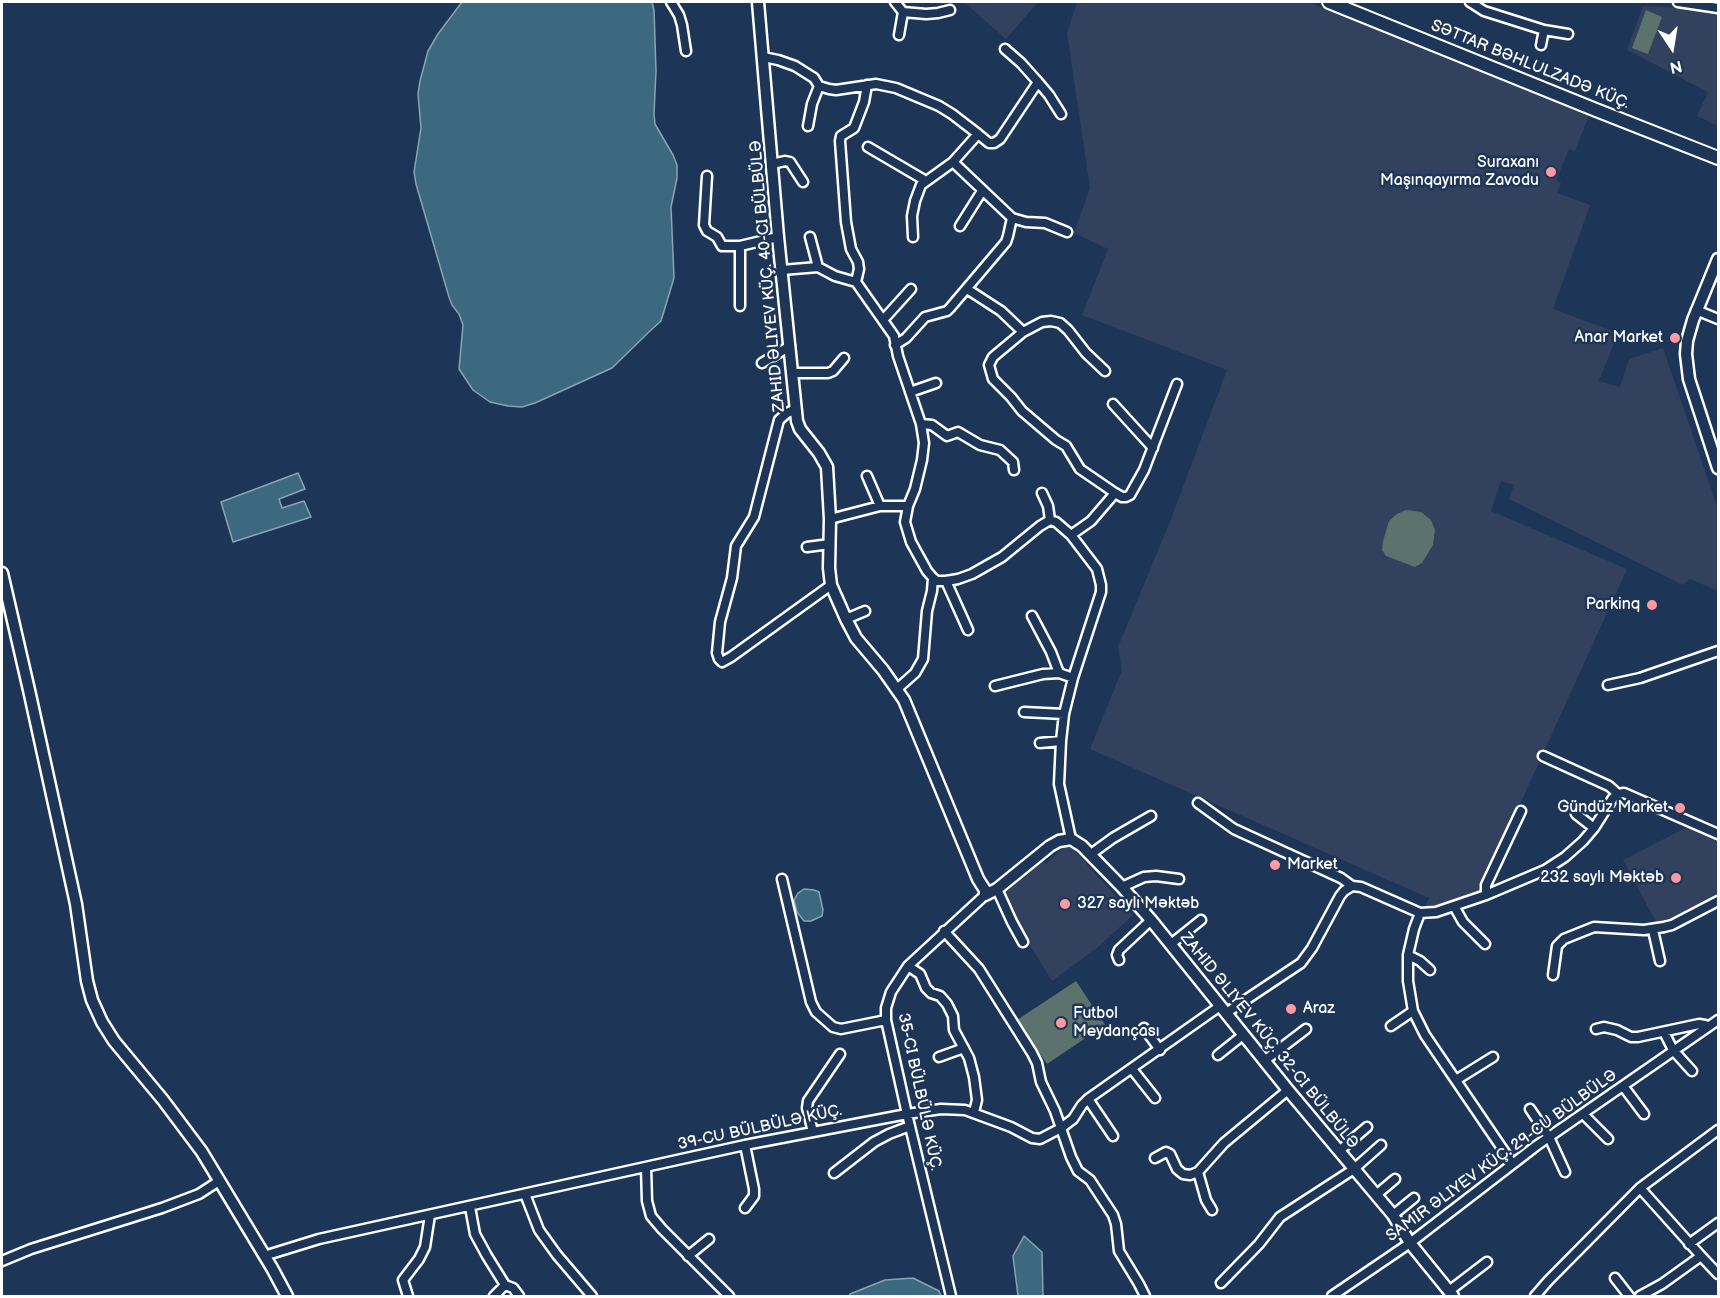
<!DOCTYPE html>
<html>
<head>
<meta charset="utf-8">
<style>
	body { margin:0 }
	#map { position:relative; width:1720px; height:1298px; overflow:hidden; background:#1d3557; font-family:"Balsamiq Sans",sans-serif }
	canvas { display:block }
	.frame { position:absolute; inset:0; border:3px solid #fff; pointer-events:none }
	.north { position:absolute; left:1642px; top:18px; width:60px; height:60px; -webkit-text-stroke:4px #1d3557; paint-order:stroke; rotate:168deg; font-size:16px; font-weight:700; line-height:24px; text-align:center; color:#fff }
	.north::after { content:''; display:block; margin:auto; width:21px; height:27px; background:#fff; clip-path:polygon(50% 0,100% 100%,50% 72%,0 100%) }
</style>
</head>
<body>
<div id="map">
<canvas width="1720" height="1298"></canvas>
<div class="frame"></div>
<div class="north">N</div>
</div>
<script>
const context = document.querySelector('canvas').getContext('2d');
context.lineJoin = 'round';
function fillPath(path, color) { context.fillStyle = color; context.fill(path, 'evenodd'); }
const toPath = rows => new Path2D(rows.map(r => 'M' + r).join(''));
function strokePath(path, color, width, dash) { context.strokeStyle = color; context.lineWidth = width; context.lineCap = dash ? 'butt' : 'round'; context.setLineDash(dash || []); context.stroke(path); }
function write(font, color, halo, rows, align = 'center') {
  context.font = font + ' "Balsamiq Sans",sans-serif'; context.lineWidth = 5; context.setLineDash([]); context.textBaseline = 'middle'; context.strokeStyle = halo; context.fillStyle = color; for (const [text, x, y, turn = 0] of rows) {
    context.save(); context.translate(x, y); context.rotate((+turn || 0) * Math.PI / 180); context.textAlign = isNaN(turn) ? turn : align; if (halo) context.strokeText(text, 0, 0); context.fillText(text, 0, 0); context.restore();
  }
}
const built = toPath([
	[964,2,1038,2,1006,39],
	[1077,2,1308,2,1590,113,1575,151,1569,149,1556,181,1561,183,1557,193,1590,205,1553,309,1618,333,1599,381,1620,387,1629,359,1663,348,1718,509,1718,591,1690,579,1683,585,1509,499,1514,485,1501,481,1491,511,1627,569,1480,892,1425,908,1429,898,1090,749,1122,670,1118,647,1171,519,1227,370,1082,315,1108,249,1074,233,1090,188,1067,33],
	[1643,6,1705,9,1718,13,1718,126,1697,116,1708,92,1627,50],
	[1687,827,1718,840,1718,896,1665,924,1656,922,1623,860],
	[1065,847,1069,847,1074,850,1133,915,1097,948,1052,981,1012,916,1002,894,1041,859,1046,864]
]);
const green = toPath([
	[1646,10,1662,17,1648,54,1632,48],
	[1406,510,1421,512,1431,520,1435,530,1433,545,1422,563,1415,567,1386,556,1382,550,1383,541,1389,521,1397,514],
	[1076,981,1105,1025,1047,1064,1017,1020]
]);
const water = toPath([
	[462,2,652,2,654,10,656,71,654,114,655,124,673,155,677,165,677,178,671,207,674,278,661,321,651,330,612,368,535,403,522,407,508,406,490,402,473,390,459,369,463,325,459,314,452,305,449,297,416,184,414,172,421,128,418,94,420,81,428,51,438,34,462,2],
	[298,473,305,489,279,499,282,508,304,501,311,517,233,542,221,502,298,473],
	[804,889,814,890,819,892,823,910,822,916,811,921,804,921,797,912,794,900,798,893,804,889],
	[1024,1236,1042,1252,1043,1296,1018,1296,1013,1256,1024,1236],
	[913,1278,939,1291,941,1296,849,1296,850,1294,885,1280,913,1278]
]);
const minor = toPath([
	[671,2,679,15,682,25,686,51],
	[895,2,903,12,926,14,938,13,950,10],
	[1470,2,1484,11,1544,30,1568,34],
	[1678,2,1718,8],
	[899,35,903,12],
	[1541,45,1544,30],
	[1005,49,1021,63,1038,82,1049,95,1061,114],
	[763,57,778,60,795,66,814,78,819,86,829,89,836,90,876,84,896,88,939,106,952,114,978,134,953,162,1012,218,1008,236,1006,242,950,308,947,311,925,317,906,338,895,345],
	[808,126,812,104,819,86],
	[978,134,989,143,994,143,1000,139,1038,82],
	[868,147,926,181],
	[772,164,785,161,790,162,803,182],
	[707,176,704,225,707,231,717,237,722,246,740,246,778,237],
	[1012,218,1026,222,1045,223,1067,232],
	[960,226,982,191],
	[810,237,818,267],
	[913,237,912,216,915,201,921,185,953,162],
	[740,246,740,306],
	[782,270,818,267,835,276,856,282,894,336,898,356,921,424,924,443,922,460,915,489,908,506,905,522,911,542,927,571,933,578,932,591,927,611,923,659,915,673,897,689],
	[856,282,859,269,858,262,851,249,846,222,840,141,841,136,854,128,864,102,867,85],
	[967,289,1001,311,1023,332],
	[1696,310,1718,319],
	[883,320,911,289],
	[762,363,790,346],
	[1105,371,1086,353,1068,330,1060,323,1051,321,1042,322,1023,332,993,357,989,365,993,379,1011,397,1022,411,1056,440,1066,446,1080,469,1115,493],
	[793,373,828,373,833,371,844,358],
	[910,392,936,383],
	[1113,404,1153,448],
	[796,409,787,413,779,420,754,517,736,546,732,578,720,622,717,653,719,659,722,662,731,657,831,585],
	[921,424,932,425,947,436,958,432,980,445,1000,450,1013,462,1014,470],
	[867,476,880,506],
	[1042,493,1048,506,1050,520],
	[830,519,880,506,908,506],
	[1071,535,1091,521,1115,493,1122,497,1126,497,1130,495,1144,470,1177,384],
	[807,547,830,544],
	[933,578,937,581,946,581,958,579,972,574,1002,557,1040,526,1050,520,1056,522,1071,535,1097,569,1101,585,1101,592,1073,678,1064,714,1061,741,1059,784,1071,839],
	[946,581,968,630],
	[1032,616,1051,652,1059,673],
	[846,619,865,611],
	[1608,685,1640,678,1718,651],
	[995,686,1043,674,1059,673,1073,678],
	[1024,712,1064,714],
	[1040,743,1061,741],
	[1543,756,1609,786,1618,794],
	[1198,803,1234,829,1341,878,1352,886],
	[1576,814,1594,828],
	[1091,854,1113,838,1151,816],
	[782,879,811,1002,816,1012,833,1027,841,1029,886,1020],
	[1122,887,1144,877,1156,876,1179,879],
	[997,889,1012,922,1023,942],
	[1486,895,1486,885,1521,811],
	[1454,906,1463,922,1485,944],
	[1420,913,1414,929,1408,955,1408,981,1413,1011,1425,1035,1512,1163],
	[1653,930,1660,961],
	[944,931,979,969,1032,1053,1037,1063,1041,1082,1055,1111,1071,1157,1078,1171,1090,1180,1113,1215,1116,1224,1119,1251,1139,1284,1145,1296],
	[1171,944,1201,920],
	[1408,955,1420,961,1430,970],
	[1119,960,1117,955,1119,950,1151,920],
	[908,966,920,974,926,988,931,993,940,996,947,1004,953,1016,954,1030,969,1058,974,1077,977,1100,974,1112],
	[1553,975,1557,946,1564,939,1594,927,1644,930,1664,927,1672,925,1718,901],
	[1226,1013,1301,963,1312,948,1340,896,1344,891,1352,886,1361,887,1420,913,1436,912,1486,895,1545,870,1565,857,1583,841,1594,828,1613,798,1618,794,1624,793,1718,834],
	[1391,1026,1413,1011],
	[1144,1028,1160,1050],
	[1596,1029,1604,1027,1617,1030,1631,1037,1638,1037,1699,1024,1705,1025,1705,1028],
	[1664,1032,1673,1050,1692,1071],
	[1218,1055,1243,1035],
	[939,1057,964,1048],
	[1264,1061,1306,1029],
	[1132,1069,1155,1098],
	[1456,1080,1493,1057],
	[1623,1086,1644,1114],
	[1088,1099,1113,1136],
	[1530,1109,1549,1137,1565,1172],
	[1583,1114,1608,1139],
	[813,1132,807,1108,808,1101,840,1054],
	[1339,1151,1367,1127],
	[1155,1158,1166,1152,1170,1154,1177,1169,1183,1174,1190,1175,1198,1172,1224,1143,1288,1090],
	[646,1167,647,1201,651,1216,662,1229,729,1296],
	[1198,1172,1206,1200,1212,1210],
	[834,1173,874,1142,889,1134,910,1126],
	[1640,1188,1701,1256,1718,1274],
	[525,1194,539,1230,557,1255,592,1296],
	[1376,1195,1395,1179],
	[470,1207,475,1234,487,1256,505,1285,513,1288,519,1296],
	[745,1208,754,1196,754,1189,745,1145],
	[1393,1215,1414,1198],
	[1689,1244,1718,1223],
	[264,1256,319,1239,745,1145,907,1114,941,1109,965,1110,1011,1127,1032,1138,1040,1139,1061,1128,1073,1119,1082,1105,1088,1099,1220,1006],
	[688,1256,709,1239],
	[2,1261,31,1249,162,1208,199,1194,219,1181],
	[1615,1278,1629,1296],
	[1221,1283,1259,1244,1280,1217,1354,1169,1381,1145],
	[1449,1291,1487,1262],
	[408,1296,403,1280,419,1259,425,1247,430,1215],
	[494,1296,505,1285],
	[951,1296,907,1114,886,1020,886,1008,891,992,908,966,985,895],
	[1332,1296,1410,1243,1536,1146,1718,1020],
	[1535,1296,1548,1281,1640,1188,1718,1130],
	[1640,1296,1662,1284,1701,1256]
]);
const tertiary = toPath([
	[758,2,778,237,797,421,800,429,819,453,827,467,830,519,829,568,831,585,846,619,856,638,883,670,904,700,978,879,985,890,985,895,997,889,1050,846,1059,841,1071,839,1082,846,1122,887,1151,920,1288,1090,1393,1215,1410,1243,1453,1296],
	[1718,259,1693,320,1687,341,1686,354,1689,379,1718,468],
	[2,573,29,690,76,904,87,981,92,1000,102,1022,114,1041,163,1100,202,1152,272,1268,287,1296]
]);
const secondary = toPath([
	[1329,2,1596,110,1718,158]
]);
const markers = [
	[1551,172,6,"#ff9aa2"],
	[1675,338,6,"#ff9aa2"],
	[1652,605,6,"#ff9aa2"],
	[1680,808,6,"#ff9aa2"],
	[1275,865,6,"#ff9aa2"],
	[1676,878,6,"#ff9aa2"],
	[1065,904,6,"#ff9aa2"],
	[1291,1009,6,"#ff9aa2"],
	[1061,1023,6,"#ff9aa2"]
];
const streetNames = [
	["SƏTTAR BƏHLULZADƏ KÜÇ.",1530,65,22],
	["ZAHID ƏLIYEV KÜÇ. 40-CI BÜLBÜLƏ",768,276,-95],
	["ZAHID ƏLIYEV KÜÇ. 32-CI BÜLBÜLƏ",1269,1041,51],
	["35-CI BÜLBÜLƏ KÜÇ.",919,1092,78],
	["39-CU BÜLBÜLƏ KÜÇ.",760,1128,-12],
	["SAMIR ƏLIYEV KÜÇ. 29-CU BÜLBÜLƏ",1502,1156,-36]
];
const poiNames = [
	["Suraxanı",1539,163],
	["Maşınqayırma Zavodu",1539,181],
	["Anar Market",1663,338],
	["Parkinq",1640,605],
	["Gündüz Market",1668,808],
	["Market",1287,865,"left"],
	["232 saylı Məktəb",1664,878],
	["327 saylı Məktəb",1077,904,"left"],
	["Araz",1303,1009,"left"],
	["Futbol",1073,1014,"left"],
	["Meydançası",1073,1032,"left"]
];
fillPath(built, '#32415e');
fillPath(green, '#5c726d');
fillPath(water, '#3c6880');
strokePath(water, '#8aa4b3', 1.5);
strokePath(minor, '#fff', 13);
strokePath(tertiary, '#fff', 15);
strokePath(secondary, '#fff', 16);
strokePath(minor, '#1d3557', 8);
strokePath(tertiary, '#1d3557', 10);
strokePath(secondary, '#1d3557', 12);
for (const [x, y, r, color] of markers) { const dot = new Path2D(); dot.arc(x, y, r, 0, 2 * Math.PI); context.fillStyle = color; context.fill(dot); strokePath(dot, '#1d3557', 2); }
write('16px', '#fff', '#1d3557', streetNames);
write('16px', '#fff', '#1d3557', poiNames, 'right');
</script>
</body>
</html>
